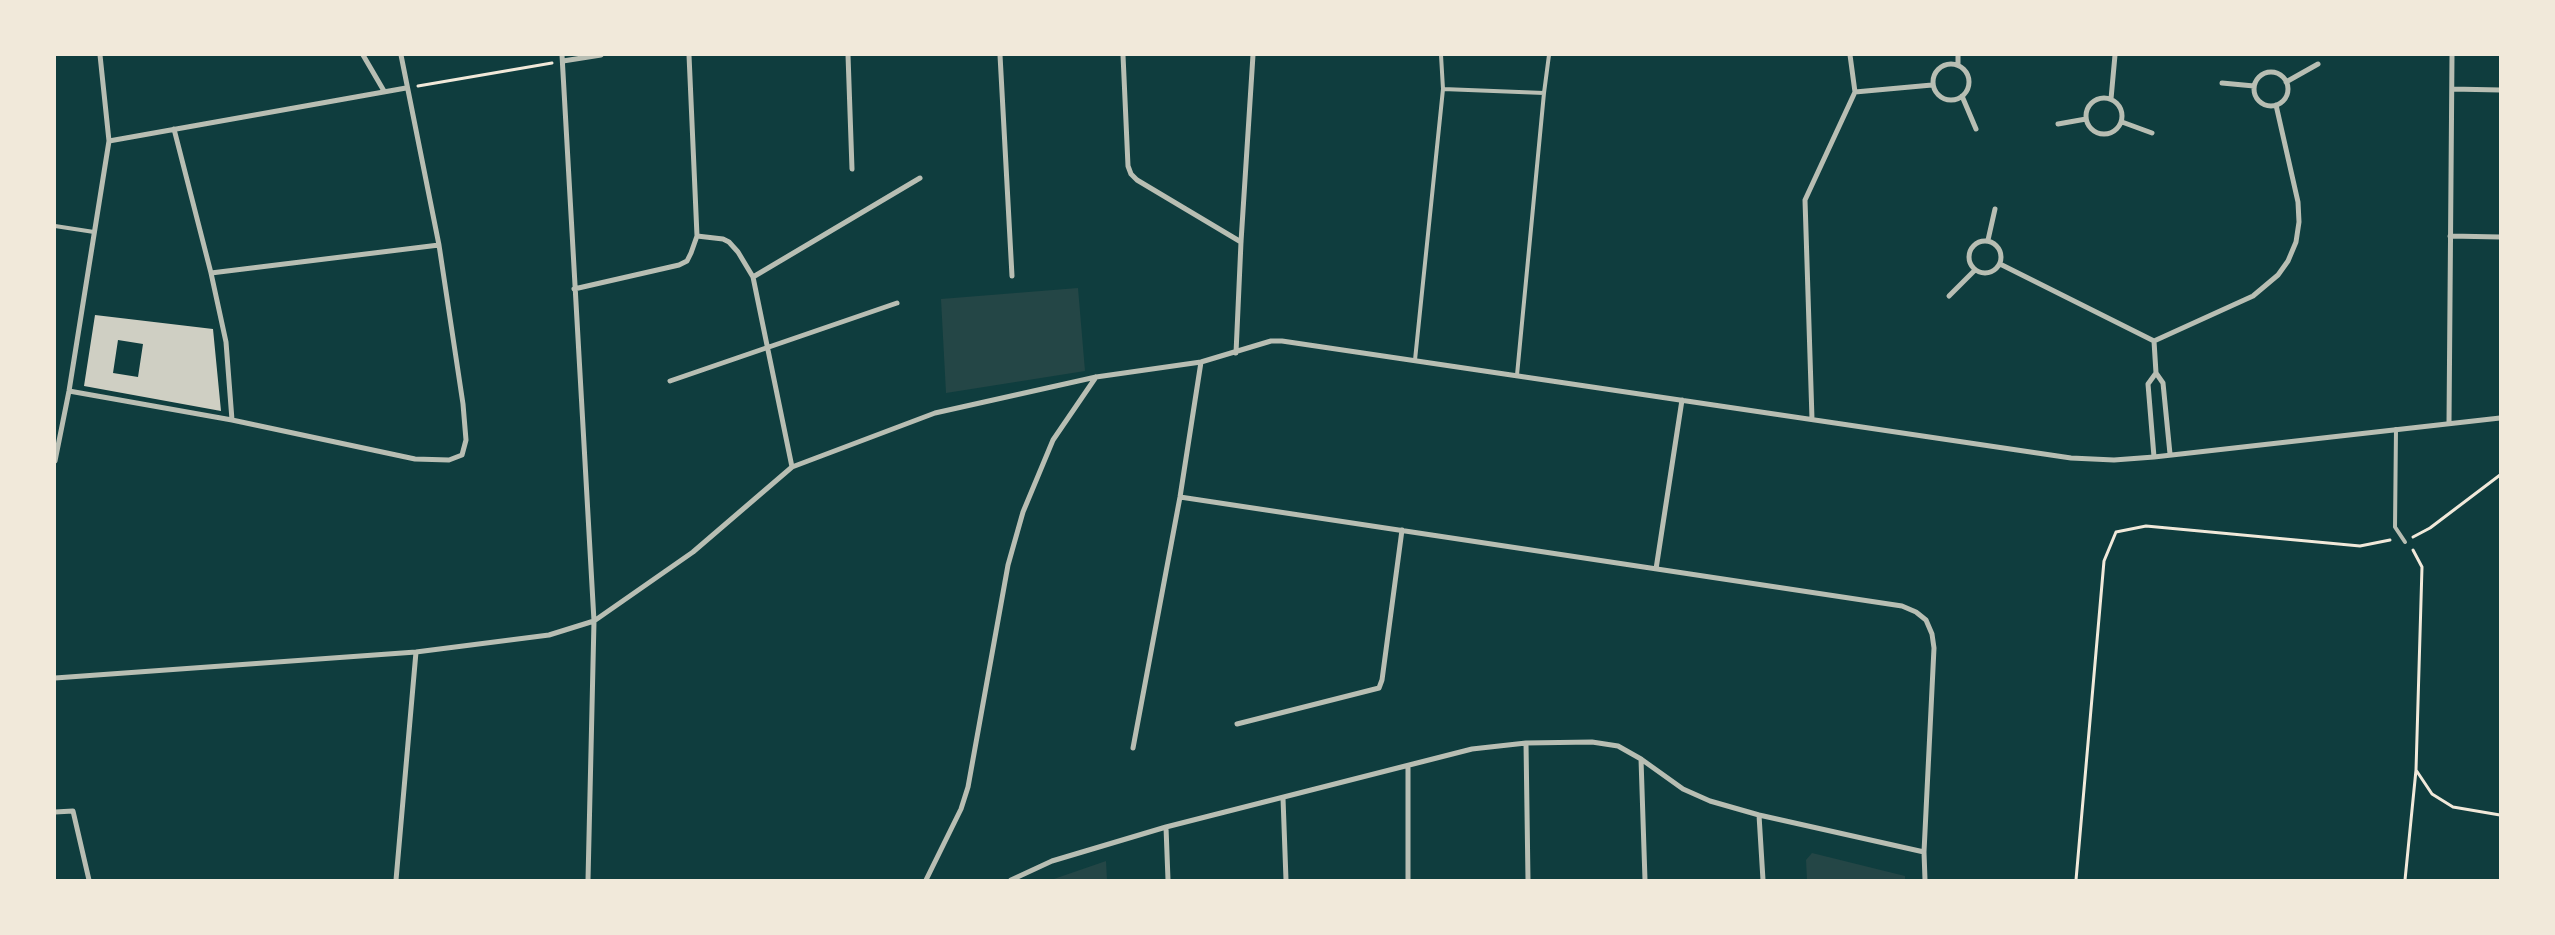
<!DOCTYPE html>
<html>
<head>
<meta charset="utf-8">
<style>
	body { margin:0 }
	#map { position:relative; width:2555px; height:935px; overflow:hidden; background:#0f3d3e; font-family:Bitter,serif }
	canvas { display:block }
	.frame { position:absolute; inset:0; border:56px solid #f1e9da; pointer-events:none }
</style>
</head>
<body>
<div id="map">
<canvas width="2555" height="935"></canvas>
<div class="frame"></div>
</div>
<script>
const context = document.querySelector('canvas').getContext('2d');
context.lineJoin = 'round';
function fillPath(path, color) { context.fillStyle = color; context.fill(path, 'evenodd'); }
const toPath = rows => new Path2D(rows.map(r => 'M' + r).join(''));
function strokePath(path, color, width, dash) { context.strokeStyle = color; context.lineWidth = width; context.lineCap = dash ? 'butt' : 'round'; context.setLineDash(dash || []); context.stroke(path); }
const green = toPath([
	[1078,288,1085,371,946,393,941,299],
	[1812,853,1905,876,1905,880,1807,880,1806,860],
	[1106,861,1107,880,1051,880]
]);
const building = toPath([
	[95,315,213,329,221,411,84,386],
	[118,340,143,344,138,377,113,373]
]);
const path = toPath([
	[418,86,552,63],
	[2413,537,2430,528,2500,475],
	[2416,770,2432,794,2453,807,2500,815],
	[2076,880,2104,561,2116,532,2146,526,2360,546,2390,540],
	[2405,880,2416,770,2422,567,2413,550]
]);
const service = toPath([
	[1441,55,1443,89],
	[1544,93,1549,55],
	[55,226,94,232],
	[1415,360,1443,89,1544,93,1517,375],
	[2396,429,2395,527,2405,542]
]);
const minor = toPath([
	[363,55,384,91],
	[562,55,594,621,588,880],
	[848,55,852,169],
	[1000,55,1012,276],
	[1123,55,1128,166,1131,174,1137,180,1241,242],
	[1850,55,1855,92],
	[563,61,601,55],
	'1933 82a18 18 0 1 1 36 0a18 18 0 1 1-36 0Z',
	[1958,64,1958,55],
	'2254 89a17 17 0 1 1 34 0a17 17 0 1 1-34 0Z',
	[2286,82,2318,64],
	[2222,83,2254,86],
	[2452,89,2500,90],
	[1855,92,1932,85],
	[1962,96,1976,129],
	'2086 116a18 18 0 1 1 36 0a18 18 0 1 1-36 0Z',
	[2111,99,2115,55],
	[2122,122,2152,133],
	[2058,124,2086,119],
	[174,129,211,273,226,342,232,420],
	[109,141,406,88],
	[697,236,723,239,729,242,738,252,753,277,792,467],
	[2450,236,2500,237],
	[1988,240,1995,209],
	'1969 257a16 16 0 1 1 32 0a16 16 0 1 1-32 0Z',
	[2000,264,2154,341],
	[211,273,439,245],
	[753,277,920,178],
	[574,289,679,265,687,261,691,253,697,236,689,55],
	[1949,296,1975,270],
	[2154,341,2253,296,2278,275,2288,261,2296,242,2299,222,2298,202,2276,105],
	[2154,341,2156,373,2163,383,2170,454],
	[1236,353,1241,242,1253,55],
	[670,381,897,303],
	[69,391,232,420,415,459,449,460,462,455,466,440,463,404,439,245,401,55],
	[1812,419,1805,200,1855,92],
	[2449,423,2452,55],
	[2154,457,2148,384,2156,373],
	[55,461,69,391,109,141,100,55],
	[1180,497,1902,606,1916,612,1926,620,1932,634,1934,648,1924,852,1925,880],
	[1656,569,1682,400],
	[55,678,416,652,549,635,594,621,693,552,792,467,935,413,1096,377,1201,362,1271,341,1282,341,2071,458,2114,460,2154,457,2500,418],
	[1237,724,1379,688,1382,680,1402,530],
	[1526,743,1528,880],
	[1133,748,1180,497,1201,362],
	[1641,759,1645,880],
	[1408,766,1408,880],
	[1283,798,1286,880],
	[55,812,73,811,89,880],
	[1759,815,1763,880],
	[1166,827,1168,880],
	[396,880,416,652],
	[926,880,961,809,968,787,1008,565,1023,512,1053,440,1096,377],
	[1011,880,1052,861,1166,827,1472,749,1526,743,1592,742,1618,746,1641,759,1683,789,1710,801,1759,815,1924,852]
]);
fillPath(green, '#244646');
fillPath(building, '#cfcfc3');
strokePath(path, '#f1e9da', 3);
strokePath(service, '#b8beb3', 4);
strokePath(minor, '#b8beb3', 5);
</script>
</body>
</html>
